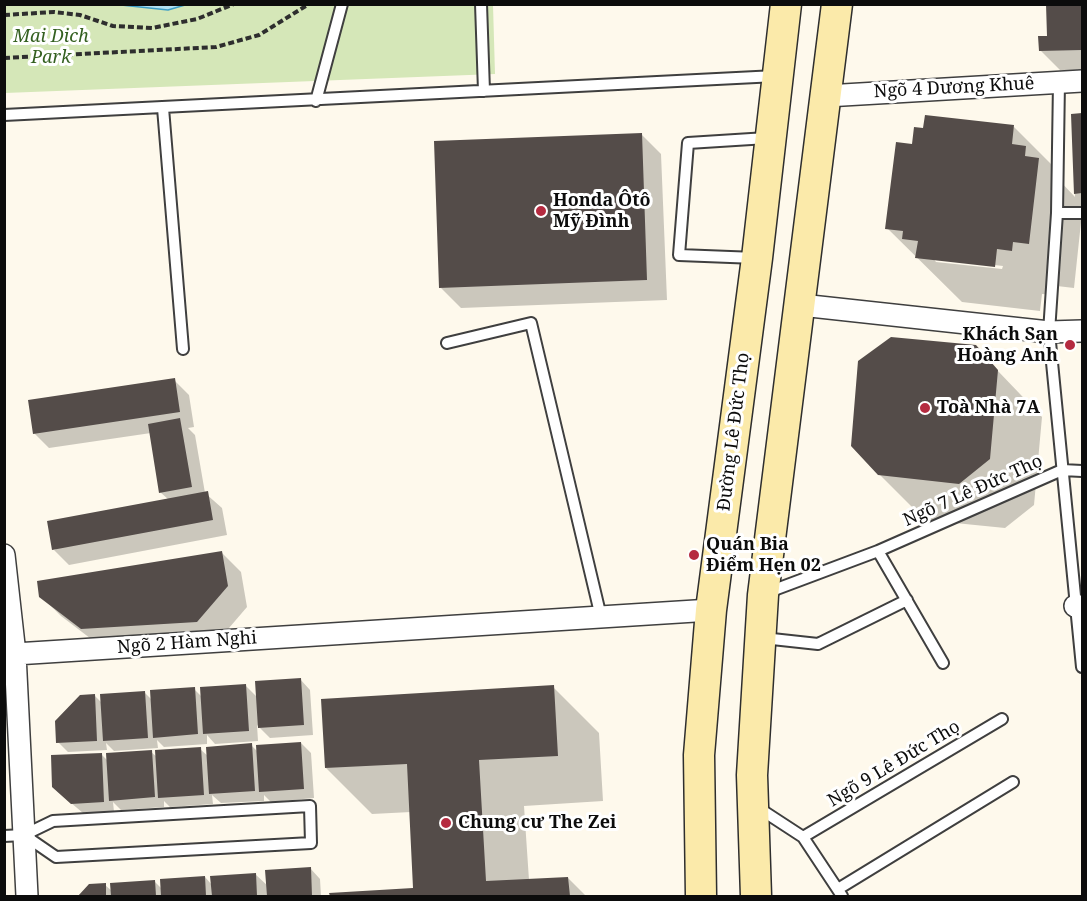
<!DOCTYPE html>
<html>
<head>
<meta charset="utf-8">
<style>
	body { margin:0 }
	#map { position:relative; width:1087px; height:901px; overflow:hidden; background:#fef9ec; font-family:"Noto Serif",serif }
	canvas { display:block }
	.frame { position:absolute; inset:0; border:6px solid #0c0c0c; pointer-events:none }
</style>
</head>
<body>
<div id="map">
<canvas width="1087" height="901"></canvas>
<div class="frame"></div>
</div>
<script>
const context = document.querySelector('canvas').getContext('2d');
context.lineJoin = 'round';
function fillPath(path, color) { context.fillStyle = color; context.fill(path, 'evenodd'); }
const toPath = rows => new Path2D(rows.map(r => 'M' + r).join(''));
function strokePath(path, color, width, dash) { context.strokeStyle = color; context.lineWidth = width; context.lineCap = dash ? 'butt' : 'round'; context.setLineDash(dash || []); context.stroke(path); }
function write(font, color, halo, rows, align = 'center') {
  context.font = font + ' "Noto Serif",serif'; context.lineWidth = 6; context.setLineDash([]); context.textBaseline = 'middle'; context.strokeStyle = halo; context.fillStyle = color; for (const [text, x, y, turn = 0] of rows) {
    context.save(); context.translate(x, y); context.rotate((+turn || 0) * Math.PI / 180); context.textAlign = isNaN(turn) ? turn : align; if (halo) context.strokeText(text, 0, 0); context.fillText(text, 0, 0); context.restore();
  }
}
const green = toPath([
	[4,5,493,5,495,74,5,93]
]);
const water = toPath([
	[121,5,185,4,185,5,168,10,121,5]
]);
const shadow = toPath([
	[1048,4,1082,4,1082,70,1060,70,1040,50,1049,37],
	[1072,115,1082,115,1082,213,1074,288,1057,286,1056,295,1042,294,1040,311,962,302,887,228,913,145,1014,127,1059,172,1058,179,1075,197],
	[933,258,1003,266,1002,269,936,262],
	[641,134,661,154,667,300,461,308,441,288],
	[975,347,1042,417,1034,505,1005,528,925,520,879,474],
	[174,380,189,395,194,427,188,428,195,435,205,493,222,508,227,535,69,565,54,550,169,500,160,492,151,433,49,448,34,433],
	[221,552,241,572,247,607,217,642,103,648,61,616,41,596],
	[300,679,310,690,313,735,270,738,257,725,258,741,215,744,207,735,207,744,164,747,157,740,158,748,114,751,106,743,107,750,68,752,58,742,95,696,102,703,144,692,152,700,194,689,202,697,245,685,258,698],
	[553,687,599,733,603,801,524,806,529,880,568,878,586,896,331,896,415,890,411,812,372,814,326,768],
	[301,743,311,753,314,798,271,802,264,795,264,801,221,803,212,795,213,804,170,807,164,801,164,807,121,810,113,802,114,812,83,813,64,797,101,754,108,761,151,752,157,757,200,749,209,757,251,745,258,752],
	[310,868,320,879,321,896,80,896,90,886,105,885,112,891,154,881,162,889,205,877,212,885,255,874,268,886]
]);
const building = toPath([
	[1046,4,1082,4,1082,50,1039,51,1038,36,1047,36],
	[1082,113,1082,193,1074,194,1071,114],
	[925,115,1014,125,1012,144,1026,146,1025,156,1039,158,1029,244,1013,242,1012,251,997,249,995,267,915,258,918,241,902,239,903,231,885,229,896,142,912,144,914,127,923,128],
	[642,133,647,280,439,288,434,141],
	[891,337,976,345,998,370,990,459,959,484,878,475,851,446,858,361],
	[175,378,180,412,33,434,28,400],
	[180,418,192,487,159,493,148,424],
	[208,491,213,520,52,550,47,521],
	[222,551,228,586,197,622,81,629,39,597,37,581],
	[301,678,304,725,258,728,255,681],
	[246,684,249,731,203,734,200,687],
	[554,685,558,756,479,760,486,881,568,877,570,896,330,896,329,893,413,888,407,764,325,768,321,699],
	[195,687,198,734,153,738,150,690],
	[145,691,148,738,103,741,100,694],
	[95,694,97,741,56,743,55,721,80,695],
	[301,742,304,789,259,792,256,745],
	[252,743,255,791,209,794,206,747],
	[201,747,204,795,158,798,155,750],
	[152,750,155,797,109,801,106,753],
	[102,753,104,802,71,804,52,787,51,755],
	[311,867,312,896,267,896,265,870],
	[256,873,257,896,212,896,210,876],
	[205,876,206,896,161,896,160,879],
	[155,880,156,896,111,896,110,883],
	[106,883,106,896,78,896,89,884]
]);
const path = toPath([
	[4,15,54,12,80,15,113,26,152,28,197,19,234,4],
	[4,58,216,47,259,35,309,4]
]);
const service = toPath([
	[481,4,484,91],
	[1059,82,1057,213,1049,332,1082,667],
	[316,101,342,4],
	[163,108,183,349],
	[4,115,776,76],
	[1057,213,1082,213],
	[756,258,679,255,688,143,767,138],
	[447,343,531,323,601,617],
	[878,551,943,663],
	[766,593,878,551,1062,470,1082,471],
	[763,638,818,644,907,600],
	[757,807,803,837,842,896],
	[4,836,24,835,53,821,310,806,311,843,56,857,24,835],
	[803,837,1002,719],
	[838,889,1013,782]
]);
const minor = toPath([
	[826,96,1082,81],
	[801,305,1049,332,1082,331],
	[4,555,15,654,4,655],
	[1075,606,1082,606],
	[27,896,15,654,711,610]
]);
const secondary = toPath([
	[701,896,699,755,711,610,757,258,786,4],
	[756,896,752,775,763,595,837,4]
]);
const markers = [
	[541,211,6,"#b52b40"],
	[1070,345,6,"#b52b40"],
	[925,408,6,"#b52b40"],
	[694,555,6,"#b52b40"],
	[446,823,6,"#b52b40"]
];
const parkNames = [
	["Mai Dich",51,37],
	["Park",51,58]
];
const streetNames = [
	["Ngõ 4 Dương Khuê",954,88,-3],
	["Đường Lê Đức Thọ",734,432,-83],
	["Ngõ 7 Lê Đức Thọ",973,491,-24],
	["Ngõ 2 Hàm Nghi",187,643,-4],
	["Ngõ 9 Lê Đức Thọ",894,764,-31]
];
const poiNames = [
	["Honda Ôtô",553,201],
	["Mỹ Đình",553,222],
	["Khách Sạn",1058,335,"right"],
	["Hoàng Anh",1058,356,"right"],
	["Toà Nhà 7A",937,408],
	["Quán Bia",706,545],
	["Điểm Hẹn 02",706,566],
	["Chung cư The Zei",458,823]
];
fillPath(green, '#d5e7b8');
fillPath(water, '#b3e2f3');
strokePath(water, '#3e9fc7', 1.5);
fillPath(shadow, '#0003');
fillPath(building, '#544c49');
strokePath(service, '#3f3f3f', 14);
strokePath(minor, '#3f3f3f', 24);
strokePath(secondary, '#2e2e2e', 33);
strokePath(path, '#2e2e2e', 4, [6, 3]);
strokePath(service, '#fff', 10);
strokePath(minor, '#fff', 21);
strokePath(secondary, '#fbeaaa', 30);
for (const [x, y, r, color] of markers) { const dot = new Path2D(); dot.arc(x, y, r, 0, 2 * Math.PI); context.fillStyle = color; context.fill(dot); strokePath(dot, '#fff', 2); }
write('italic 18px', '#346020', '#fff', parkNames);
write('18px', '#0c0c0c', '#fff', streetNames);
write('bold 18px', '#0c0c0c', '#fff', poiNames, 'left');
</script>
</body>
</html>
